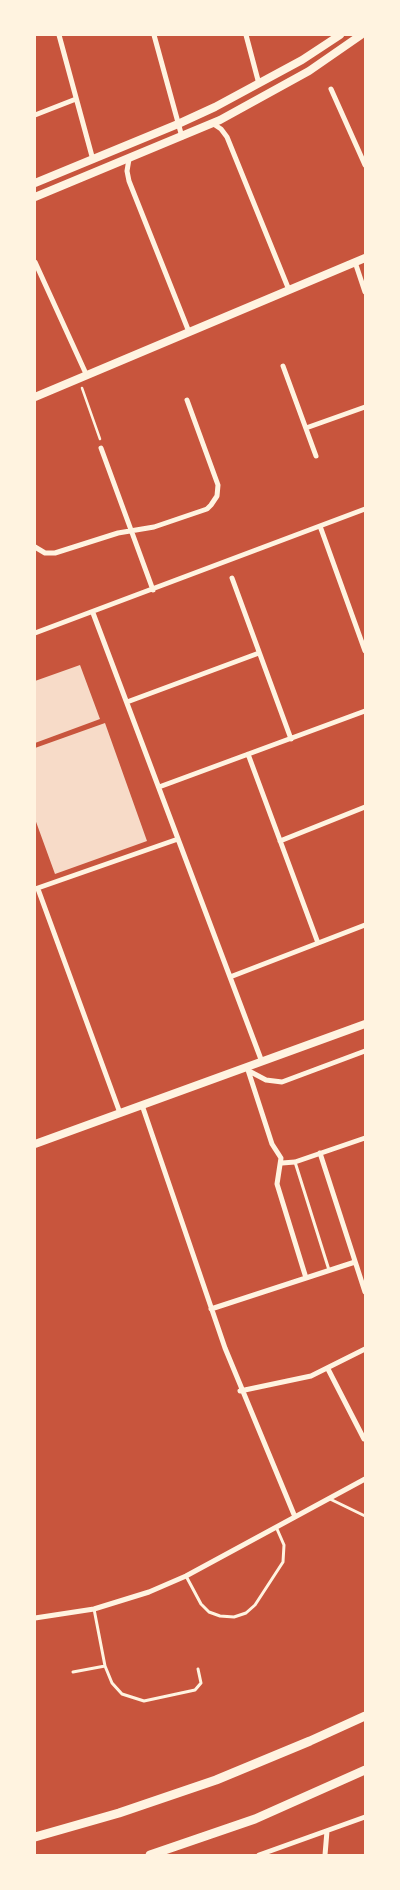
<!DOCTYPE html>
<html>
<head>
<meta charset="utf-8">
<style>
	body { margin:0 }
	#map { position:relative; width:400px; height:1890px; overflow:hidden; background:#c8553d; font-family:"Exo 2",sans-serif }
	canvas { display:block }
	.frame { position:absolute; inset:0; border:36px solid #fff3e0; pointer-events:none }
</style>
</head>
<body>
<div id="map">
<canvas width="400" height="1890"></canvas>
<div class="frame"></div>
</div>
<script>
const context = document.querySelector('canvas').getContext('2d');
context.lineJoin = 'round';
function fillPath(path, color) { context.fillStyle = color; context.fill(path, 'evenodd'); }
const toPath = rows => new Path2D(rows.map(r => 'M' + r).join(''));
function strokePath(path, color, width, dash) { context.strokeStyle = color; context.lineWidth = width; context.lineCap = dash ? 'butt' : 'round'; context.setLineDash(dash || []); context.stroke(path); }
const building = toPath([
	[80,665,100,719,35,743,35,681],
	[105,723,147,841,55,874,35,819,35,748]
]);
const path = toPath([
	[82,388,100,439]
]);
const service = toPath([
	[295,1162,329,1270],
	[330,1499,365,1516],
	[186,1576,201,1604,209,1612,220,1616,234,1617,246,1613,255,1605,283,1562,284,1545,277,1529],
	[94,1609,105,1666,112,1683,122,1694,144,1701,195,1690,201,1683,198,1669],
	[73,1672,105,1666]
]);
const minor = toPath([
	[59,35,93,160],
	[154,35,182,137],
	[246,35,259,84],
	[331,89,365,165],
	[35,115,76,99],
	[212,123,221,129,227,137,289,290],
	[129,159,127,171,129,181,189,332],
	[35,262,87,376],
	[355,262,365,292],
	[283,366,316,456],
	[306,428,365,407],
	[101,448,153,590],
	[320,526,365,651],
	[35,547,45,553,55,553,118,533,154,527,207,509,211,505,217,496,218,485,187,400],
	[232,578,291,739],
	[93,613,262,1062],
	[35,633,365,509],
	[127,702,259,653],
	[248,754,318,943],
	[159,787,365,711],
	[280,841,365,807],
	[35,889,178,839],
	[38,889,120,1113],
	[230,977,365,925],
	[247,1067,272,1144,281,1158,277,1184,306,1278],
	[249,1071,266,1080,282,1082,365,1051],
	[142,1105,225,1348,295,1517],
	[320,1153,365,1292],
	[282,1163,295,1162,365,1138],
	[211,1309,355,1262],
	[328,1369,364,1439],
	[240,1391,311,1376,365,1349],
	[35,1618,94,1609,149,1592,186,1576,365,1479],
	[259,1855,365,1817],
	[325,1855,327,1831]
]);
const tertiary = toPath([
	[35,183,178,124,215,107,302,60,340,35],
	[35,197,220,120,309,71,361,35],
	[35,397,365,258],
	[35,1144,365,1024]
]);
const primary = toPath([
	[35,1837,119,1813,216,1780,310,1741,365,1716],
	[150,1855,255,1819,365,1770]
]);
fillPath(building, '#f7dbc8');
strokePath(path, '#fff3e0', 2.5);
strokePath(service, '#fff3e0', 3);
strokePath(minor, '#fff3e0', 5);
strokePath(tertiary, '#fff3e0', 8);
strokePath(primary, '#fff3e0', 9);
</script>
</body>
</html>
